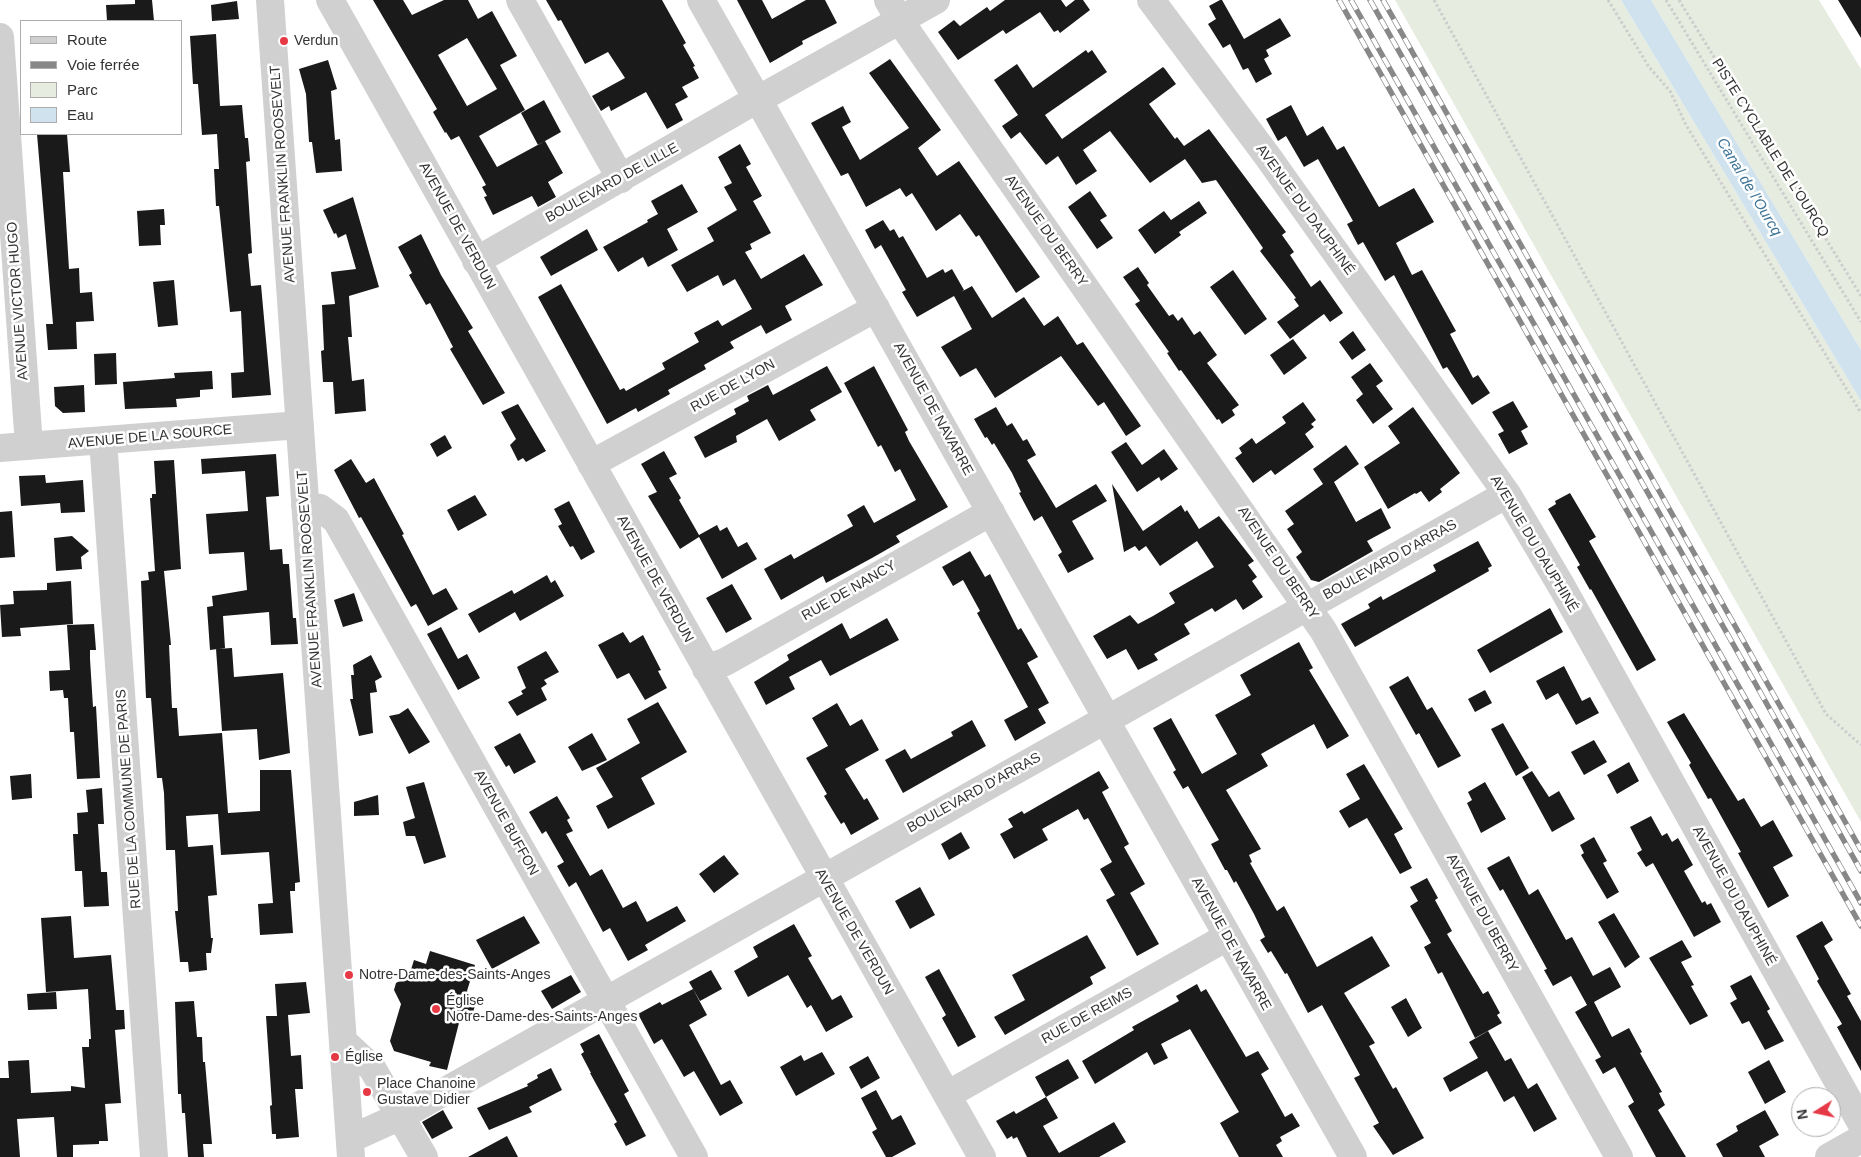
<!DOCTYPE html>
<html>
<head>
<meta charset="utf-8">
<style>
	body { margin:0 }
	#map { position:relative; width:1861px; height:1157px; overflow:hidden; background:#fff; font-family:Arial,sans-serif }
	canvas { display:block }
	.legend { position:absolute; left:20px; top:20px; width:162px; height:115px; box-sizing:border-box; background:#fff; border:1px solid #adadad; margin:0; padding:6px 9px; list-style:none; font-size:15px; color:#333 }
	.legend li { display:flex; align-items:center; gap:10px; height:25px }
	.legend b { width:25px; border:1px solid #adadad }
	.north { position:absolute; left:1791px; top:1087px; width:50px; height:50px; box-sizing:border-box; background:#fff; border:1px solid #adadad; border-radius:50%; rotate:260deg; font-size:14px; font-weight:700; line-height:20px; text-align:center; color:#333 }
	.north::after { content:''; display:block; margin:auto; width:18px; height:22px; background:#e63946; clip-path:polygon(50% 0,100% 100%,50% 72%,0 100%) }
</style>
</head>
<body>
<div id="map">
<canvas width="1861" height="1157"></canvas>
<ul class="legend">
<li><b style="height:6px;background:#d0d0d0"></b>Route</li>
<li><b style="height:6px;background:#888"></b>Voie ferrée</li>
<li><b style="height:14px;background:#e6ecdf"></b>Parc</li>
<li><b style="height:14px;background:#cfe2ee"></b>Eau</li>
</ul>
<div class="north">N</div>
</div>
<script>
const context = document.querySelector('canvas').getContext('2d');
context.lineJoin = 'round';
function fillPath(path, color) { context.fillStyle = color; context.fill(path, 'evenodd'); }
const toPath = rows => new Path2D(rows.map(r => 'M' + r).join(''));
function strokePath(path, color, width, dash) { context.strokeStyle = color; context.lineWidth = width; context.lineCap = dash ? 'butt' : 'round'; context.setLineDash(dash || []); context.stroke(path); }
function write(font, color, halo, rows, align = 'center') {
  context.font = font + ' Arial,sans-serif'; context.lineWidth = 5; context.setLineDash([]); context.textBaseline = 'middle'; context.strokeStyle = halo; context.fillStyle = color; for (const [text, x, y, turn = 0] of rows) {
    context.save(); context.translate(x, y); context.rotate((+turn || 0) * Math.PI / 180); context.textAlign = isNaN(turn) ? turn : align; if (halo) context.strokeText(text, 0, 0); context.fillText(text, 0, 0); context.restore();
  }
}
const green = toPath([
	[1395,0,1621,0,1861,401,1861,822],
	[1651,0,1819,0,1861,69,1861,350]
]);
const water = toPath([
	[1621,0,1651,0,1861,350,1861,401]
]);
const building = toPath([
	[135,0,152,0,154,21,107,21,106,5,135,4],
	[373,0,403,0,412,15,444,0,468,0,478,19,492,11,517,56,500,65,525,110,479,136,497,167,545,141,563,173,548,182,556,197,538,207,532,196,493,215,484,197,487,196,482,187,486,185,459,136,451,140,446,132,445,133,433,112,437,109],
	[467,38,497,89,467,106,438,55],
	[546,0,662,0,686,43,683,45,695,66,693,67,699,78,682,87,688,97,675,104,683,120,667,129,646,92,611,111,609,106,601,111,592,96,625,78,608,52,585,64,561,20,558,21],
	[737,0,762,0,772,19,806,0,825,0,837,23,802,41,803,44,770,63],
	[1005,0,1061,0,1066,7,1075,0,1083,0,1090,10,1060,33,1058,30,1054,32,1040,12,1006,34,1003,30,958,60,938,32,954,20,960,26,987,7,990,11],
	[1220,0,1222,0,1244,39,1280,18,1291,36,1266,50,1269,56,1264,59,1272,74,1256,83,1248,68,1243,70,1230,44,1223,48,1208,24,1216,19,1209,6],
	[1838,0,1861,0,1861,38],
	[237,1,239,19,212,21,211,5],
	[216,34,220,106,242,105,245,138,248,138,250,161,246,162,252,253,248,254,251,286,261,285,271,395,232,398,231,373,244,372,241,311,230,312,219,206,216,206,214,169,219,169,217,134,202,135,198,84,193,84,190,36],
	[1086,50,1088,53,1092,50,1107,72,1045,115,1062,139,1163,67,1165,69,1176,84,1149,104,1175,139,1177,137,1184,146,1209,129,1286,232,1282,235,1294,252,1290,255,1311,287,1320,280,1343,313,1330,322,1324,314,1290,339,1277,322,1299,306,1294,299,1296,298,1260,251,1263,248,1216,180,1202,183,1185,159,1150,183,1110,131,1083,150,1097,171,1076,185,1058,156,1046,165,1020,132,1011,139,1002,126,1018,115,994,80,1017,64,1033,88],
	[890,59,941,130,918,148,937,176,959,161,1040,277,1016,293,979,235,976,237,960,214,936,231,912,193,906,197,900,188,866,207,848,173,841,176,811,123,843,106,851,122,842,127,860,160,909,128,869,73],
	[328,60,337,89,331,91,335,140,340,139,342,171,316,173,312,142,309,142,306,94,299,69],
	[544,100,561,132,538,145,521,113],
	[1291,105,1307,136,1323,126,1337,150,1344,146,1379,207,1414,188,1434,222,1396,243,1412,275,1422,270,1456,331,1450,334,1473,378,1478,375,1490,393,1472,405,1447,367,1443,369,1394,275,1385,281,1363,242,1358,245,1347,224,1353,221,1318,159,1304,167,1286,136,1278,141,1266,119],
	[37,134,67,134,70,172,63,172,69,269,79,268,80,293,92,292,94,321,76,322,77,349,48,350,46,324,53,324],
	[740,144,751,164,746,167,762,196,753,201,771,233,750,244,752,249,745,252,761,279,804,254,823,285,785,306,792,320,766,334,761,325,730,342,734,348,704,365,706,369,668,390,670,394,638,412,636,408,607,424,538,297,561,284,620,390,624,388,626,391,665,369,662,363,699,342,694,333,718,320,722,326,752,309,735,279,723,286,718,275,687,292,671,265,714,241,707,228,737,210,724,187,732,183,718,157],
	[682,184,698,212,667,229,678,250,648,267,643,257,618,272,603,247,648,222,647,220,658,214,651,201],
	[1090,191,1107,216,1100,220,1113,238,1097,249,1068,207],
	[353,197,379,287,349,296,352,337,348,337,352,381,364,379,366,411,335,414,333,382,323,382,321,351,324,350,322,305,335,304,331,272,356,269,346,234,338,238,336,233,334,234,323,210],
	[1199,201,1207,213,1179,232,1181,235,1155,254,1138,230,1164,211,1171,220],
	[164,209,165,225,160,225,161,245,139,246,137,211],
	[883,220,890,231,894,229,899,238,903,236,927,278,943,269,945,273,952,269,964,290,961,292,972,286,992,318,1024,297,1044,326,1058,316,1077,345,1083,342,1141,426,1126,436,1104,402,1098,406,1061,356,995,398,976,368,960,377,941,347,972,329,954,296,917,317,902,292,906,290,881,245,875,249,865,230],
	[587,229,598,250,551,276,540,257],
	[421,234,441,275,473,328,468,331,505,393,483,405,450,349,453,347,430,303,426,305,409,275,412,273,398,247],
	[1138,267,1149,283,1147,285,1169,316,1173,314,1178,321,1182,317,1194,335,1200,331,1217,355,1207,363,1239,405,1232,410,1235,415,1222,424,1219,419,1217,420,1181,370,1179,371,1167,353,1169,352,1135,304,1140,301,1123,277],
	[1233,270,1267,319,1245,335,1210,287],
	[174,280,178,325,158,327,153,282],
	[1353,331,1366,350,1352,360,1339,342],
	[1293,339,1307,358,1284,375,1270,355],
	[116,353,117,384,95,385,94,354],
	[1370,363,1383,381,1376,386,1393,409,1373,424,1356,400,1363,394,1351,377],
	[827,366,842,392,810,410,816,420,779,441,767,419,736,436,737,442,705,458,694,437,736,414,734,409,749,401,747,396,768,385,773,395],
	[874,366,908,430,905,432,909,441,948,507,896,536,900,542,872,558,826,583,823,576,781,600,764,569,791,554,794,559,853,526,847,515,864,505,874,523,916,500,900,469,895,472,881,445,878,447,844,383],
	[212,371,213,389,200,390,200,397,176,399,177,407,125,409,123,382,175,378,174,373],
	[84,385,85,412,63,413,55,406,54,387],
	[1513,401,1528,427,1521,431,1528,444,1509,454,1498,434,1504,431,1492,412],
	[1303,402,1316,420,1311,424,1314,427,1305,434,1314,447,1275,475,1271,470,1253,483,1235,458,1242,453,1239,448,1252,438,1256,444,1286,423,1282,417],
	[518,404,546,451,526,462,523,458,518,461,510,445,516,439,501,412],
	[996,407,1007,426,1012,423,1023,441,1027,439,1036,455,1027,460,1056,508,1096,484,1107,501,1072,521,1094,559,1068,573,1058,555,1062,552,1042,516,1034,521,1019,493,1021,492,1012,473,994,443,992,445,987,437,985,438,974,419],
	[1413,407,1460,473,1440,489,1442,492,1429,502,1421,491,1416,494,1415,493,1388,509,1364,467,1400,443,1388,426],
	[445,435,452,448,437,457,430,444],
	[1126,442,1142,465,1164,449,1178,469,1161,481,1159,477,1137,492,1111,452],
	[1346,445,1359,464,1334,482,1356,522,1381,508,1391,528,1367,541,1373,551,1319,582,1311,580,1296,557,1302,552,1287,529,1294,524,1285,511,1323,484,1313,469],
	[664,451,677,474,669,478,681,498,679,500,699,535,717,525,720,531,727,527,738,547,747,542,757,559,722,579,699,537,680,549,648,496,657,492,641,464],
	[276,454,279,496,266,497,270,550,282,549,283,564,289,564,293,618,296,618,298,644,271,645,269,612,223,616,225,648,210,650,207,607,213,606,212,596,247,590,244,552,209,554,206,514,248,511,245,471,202,474,201,459],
	[351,459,366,483,374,478,404,534,402,535,433,595,446,588,458,609,428,626,416,604,411,607,361,517,359,518,334,470],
	[174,460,181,569,164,571,171,645,169,645,172,708,177,708,179,736,222,733,228,813,260,811,260,770,291,770,300,882,295,883,295,891,290,891,293,933,260,935,258,904,273,903,269,852,221,855,218,814,186,816,188,847,213,845,217,895,208,896,211,938,213,938,211,953,206,953,207,970,189,972,188,962,180,962,175,911,178,911,175,850,166,850,164,793,162,778,157,778,151,698,146,698,141,581,149,580,148,572,155,571,150,498,152,498,152,494,156,494,154,461],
	[45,475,46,483,83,480,85,512,61,513,60,503,21,506,19,476],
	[1112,484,1143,531,1181,505,1185,512,1187,510,1199,529,1219,516,1254,561,1248,565,1257,577,1252,581,1263,597,1243,610,1236,599,1215,612,1212,608,1184,624,1190,634,1154,654,1158,660,1138,670,1126,649,1107,659,1093,636,1130,615,1138,624,1153,616,1175,603,1169,593,1214,567,1197,541,1160,566,1146,546,1139,551,1135,546,1124,552],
	[1570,493,1596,537,1589,541,1656,660,1637,671,1591,589,1590,590,1577,567,1580,565,1548,509,1556,504,1555,501],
	[475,495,487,515,458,531,447,510],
	[569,501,595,552,581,560,573,546,570,547,558,526,562,524,554,509],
	[12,511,15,557,0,558,0,512],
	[72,536,89,551,81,557,82,569,56,571,54,538],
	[1478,541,1492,566,1488,568,1489,571,1355,647,1341,624,1370,608,1368,604,1381,596,1383,600,1436,571,1433,565],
	[970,551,985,577,990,574,1018,630,1021,628,1038,657,1027,663,1049,703,1038,709,1046,723,1015,741,1004,720,1028,707,977,613,980,611,963,580,953,586,942,567],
	[547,575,551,583,555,580,564,596,520,621,515,612,479,633,468,614,512,590,514,594],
	[71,581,73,624,20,628,21,636,2,637,0,605,14,604,13,591,47,590,47,583],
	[732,584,752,619,726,633,706,598],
	[354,593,363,621,343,627,334,600],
	[1550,608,1563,632,1490,673,1477,650],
	[887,618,899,640,830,676,821,660,789,677,795,689,766,705,754,682,789,660,787,655,842,623,850,639],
	[94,624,96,650,90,650,90,659,93,707,96,706,100,778,77,779,74,732,70,732,68,698,64,698,63,690,50,691,49,671,70,670,67,625],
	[441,627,458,659,467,654,480,678,458,690,427,634],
	[623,632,630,643,643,635,661,670,658,671,667,688,645,700,629,673,617,679,598,645],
	[1299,642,1313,668,1309,670,1349,736,1327,749,1314,724,1261,754,1268,766,1226,790,1261,849,1249,855,1252,862,1250,863,1277,911,1284,906,1317,967,1372,936,1390,966,1344,993,1375,1043,1369,1046,1393,1089,1396,1087,1424,1138,1393,1155,1373,1126,1379,1123,1354,1078,1360,1075,1322,1005,1308,1013,1287,973,1285,974,1271,951,1268,953,1260,940,1265,937,1254,914,1236,881,1234,883,1227,870,1225,870,1211,844,1219,840,1188,786,1183,789,1173,772,1176,770,1153,728,1171,718,1202,774,1237,754,1215,715,1251,695,1240,675],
	[232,648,234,677,283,673,290,753,259,760,257,729,222,731,216,649],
	[546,651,559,672,544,680,547,684,541,688,547,700,517,716,508,702,523,694,521,691,526,688,517,667],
	[371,655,382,677,375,681,377,692,370,693,373,733,359,736,350,699,353,699,351,675,354,675,353,665],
	[1564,666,1582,701,1590,697,1599,713,1576,725,1558,693,1546,700,1536,681],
	[1408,676,1427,710,1432,707,1461,756,1438,768,1419,733,1416,735,1389,687],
	[1485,690,1492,703,1475,712,1468,699],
	[658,702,687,752,641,778,655,804,608,829,596,806,613,797,596,768,640,743,627,719],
	[837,703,850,726,862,719,879,750,845,769,864,800,867,798,879,819,851,835,844,822,841,824,836,816,824,796,827,794,806,758,828,746,812,718],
	[408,708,430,742,409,754,389,716,399,714],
	[1684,713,1738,801,1744,798,1761,827,1773,820,1793,856,1773,867,1789,896,1768,908,1738,853,1741,852,1711,798,1708,799,1689,765,1691,763,1667,722],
	[972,720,986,746,903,793,885,760,905,749,911,759,953,736,951,732],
	[1503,723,1529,768,1516,776,1491,729],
	[520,733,536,762,514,774,509,765,506,767,494,747],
	[592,733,607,760,582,771,568,747],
	[1594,740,1607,762,1584,775,1571,752],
	[1629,762,1639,781,1617,794,1607,775],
	[1364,764,1403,829,1394,834,1412,868,1400,874,1367,818,1349,828,1339,811,1360,799,1346,774],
	[1099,771,1109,788,1102,792,1129,844,1124,847,1145,884,1130,893,1159,944,1137,956,1106,900,1115,895,1100,869,1112,862,1088,818,1084,820,1078,809,1042,829,1048,840,1014,859,1000,834,1013,827,1008,819,1022,811,1024,814],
	[1532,771,1549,797,1559,791,1575,819,1552,832,1522,777],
	[31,774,32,798,12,800,10,776],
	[424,782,446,857,424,864,415,836,406,836,403,822,415,818,406,787],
	[1485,782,1506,819,1481,833,1467,803,1472,800,1468,792],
	[102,788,104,824,98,824,101,872,107,872,109,906,84,907,82,871,75,871,73,834,78,834,77,813,88,812,86,790],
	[378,795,379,815,354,816,354,802],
	[557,796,570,818,567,820,573,831,566,834,590,876,602,869,623,908,636,901,647,922,677,906,686,921,645,945,648,950,628,961,610,928,603,932,576,882,569,887,557,866,564,862,546,831,542,834,529,812],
	[1651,816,1662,836,1667,833,1672,842,1678,838,1693,865,1684,871,1702,903,1705,901,1707,905,1711,903,1721,922,1694,937,1653,863,1646,867,1637,853,1642,850,1630,827],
	[961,832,970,848,949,860,941,844],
	[1594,837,1607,861,1603,863,1619,892,1607,899,1581,855,1584,853,1580,845],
	[724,855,739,874,714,893,699,874],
	[1509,856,1529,895,1538,889,1566,940,1572,937,1593,976,1610,967,1621,987,1594,1002,1612,1037,1629,1028,1642,1052,1640,1053,1662,1092,1659,1093,1665,1105,1658,1110,1686,1157,1656,1157,1628,1106,1634,1102,1615,1067,1603,1074,1595,1060,1601,1057,1575,1012,1587,1005,1571,976,1553,986,1544,970,1547,969,1503,889,1500,891,1487,868],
	[1427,878,1438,898,1435,900,1452,931,1447,934,1483,994,1488,991,1500,1013,1497,1015,1502,1023,1475,1038,1442,972,1438,974,1424,947,1431,943,1410,906,1418,901,1410,887],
	[920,887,935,915,910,929,895,901],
	[1614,913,1640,957,1625,968,1598,922],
	[71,916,74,958,111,955,116,1010,124,1010,125,1029,115,1030,121,1103,105,1104,108,1141,99,1141,99,1144,73,1145,73,1157,57,1157,54,1117,17,1119,20,1157,0,1157,0,1078,9,1078,8,1061,29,1060,31,1093,71,1091,71,1086,85,1088,82,1047,89,1047,89,1039,91,1039,88,989,46,992,41,918],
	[524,916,540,943,492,969,476,940],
	[1822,921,1833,940,1824,946,1851,994,1847,996,1861,1021,1861,1071,1837,1027,1842,1024,1817,981,1819,979,1796,936],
	[794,924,812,956,808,958,832,1000,841,995,853,1017,826,1032,811,1005,807,1008,788,975,748,997,734,971,758,957,753,947],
	[1087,935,1106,968,1090,977,1093,984,1005,1035,994,1017,1025,1000,1012,975],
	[1682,940,1692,957,1681,962,1694,985,1691,986,1708,1016,1690,1025,1649,958],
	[430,951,475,965,467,991,475,1006,473,1012,460,1019,447,1070,429,1066,431,1062,394,1051,390,1041,401,1004,394,990,396,983,409,976,414,960,426,964],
	[939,969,976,1037,958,1047,942,1018,946,1015,925,977],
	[711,970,722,989,700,1001,689,982],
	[571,975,581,992,552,1009,541,991],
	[1751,975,1770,1009,1767,1011,1784,1041,1765,1050,1749,1021,1742,1024,1730,1003,1737,999,1730,986],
	[306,982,310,1013,288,1015,291,1056,301,1055,303,1089,295,1089,299,1137,276,1139,276,1134,272,1134,270,1106,272,1105,266,1016,277,1016,275,984],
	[1197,984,1201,992,1206,989,1246,1057,1258,1051,1269,1069,1261,1074,1285,1117,1292,1113,1300,1126,1280,1137,1282,1141,1276,1145,1283,1157,1239,1157,1220,1123,1239,1112,1190,1029,1161,1044,1168,1058,1154,1065,1147,1052,1095,1084,1082,1061,1134,1030,1132,1027,1179,1001,1176,996],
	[693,989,707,1015,689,1025,721,1085,730,1080,743,1103,720,1116,694,1071,684,1077,662,1039,654,1044,638,1014,660,1002,662,1005],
	[56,992,57,1009,28,1010,27,994],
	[1406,998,1422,1028,1408,1037,1391,1007],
	[194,1001,197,1037,202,1037,203,1062,205,1062,212,1144,203,1144,204,1157,188,1157,185,1113,182,1113,181,1094,178,1094,175,1002],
	[1488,1031,1505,1061,1511,1058,1528,1089,1537,1083,1557,1119,1534,1132,1514,1096,1504,1102,1487,1071,1450,1092,1443,1078,1478,1058,1469,1042],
	[599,1034,629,1091,624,1094,646,1136,626,1146,614,1124,617,1122,590,1073,591,1073,581,1054,584,1052,580,1044],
	[822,1052,835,1074,796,1096,780,1067,801,1055,804,1061],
	[868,1056,880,1078,861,1089,849,1067],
	[1068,1059,1079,1078,1046,1097,1035,1077],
	[1769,1060,1786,1092,1765,1104,1748,1072],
	[551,1068,562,1090,529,1107,532,1112,489,1130,477,1108,528,1086,527,1084,538,1078,537,1075],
	[876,1090,892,1120,901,1115,916,1144,892,1157,886,1157,872,1132,877,1129,861,1098],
	[1046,1097,1058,1118,1043,1126,1059,1153,1114,1122,1126,1142,1099,1157,1027,1157,1017,1137,1013,1139,1012,1136,1007,1139,996,1121,1014,1111,1016,1114],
	[443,1110,453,1128,432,1139,422,1122],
	[1765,1110,1779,1135,1759,1146,1765,1157,1723,1157,1716,1144,1738,1131,1736,1126],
	[507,1136,518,1157,468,1157]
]);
const path = toPath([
	[1434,0,1826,714,1861,745],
	[1608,0,1649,67,1670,91,1686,125,1861,413],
	[1666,0,1861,322],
	[1679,0,1861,296]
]);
const minor = toPath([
	[270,0,351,1157],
	[330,0,982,1157],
	[520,0,621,179],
	[701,0,752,90],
	[888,0,900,21,1323,630,1619,1157],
	[1151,0,1268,157,1507,494,1562,587,1861,1123],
	[0,37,29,446],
	[768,94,936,0],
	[764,110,1101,708],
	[476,261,747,105],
	[103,440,154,1157],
	[0,448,300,425],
	[591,464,876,308],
	[305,506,320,508,336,520,694,1157],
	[706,669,725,662,991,512],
	[1117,714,1507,494],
	[1111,730,1353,1157],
	[344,1042,372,1068,424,1157],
	[947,1095,1227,937],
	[350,1139,401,1116,1096,725],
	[1829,1157,1861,1139]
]);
const rail = toPath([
	[1339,0,1861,926],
	[1351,0,1861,903],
	[1370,0,1861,871],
	[1383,0,1861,850]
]);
const markers = [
	[284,41,5,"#e63946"],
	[349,975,5,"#e63946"],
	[436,1009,5,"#e63946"],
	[335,1057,5,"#e63946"],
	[367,1092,5,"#e63946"]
];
const poiNames = [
	["Verdun",294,41],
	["Notre-Dame-des-Saints-Anges",359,975],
	["Église",446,1001],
	["Notre-Dame-des-Saints-Anges",446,1017],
	["Église",345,1057],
	["Place Chanoine",377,1084],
	["Gustave Didier",377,1100]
];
const streetNames = [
	["PISTE CYCLABLE DE L'OURCQ",1770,148,58],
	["AVENUE FRANKLIN ROOSEVELT",283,174,-94],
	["BOULEVARD DE LILLE",612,183,-29],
	["AVENUE DU DAUPHINÉ",1305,210,54],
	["AVENUE DE VERDUN",457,226,61],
	["AVENUE DU BERRY",1046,231,55],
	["AVENUE VICTOR HUGO",18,301,-94],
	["RUE DE LYON",733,386,-29],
	["AVENUE DE NAVARRE",933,409,61],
	["AVENUE DE LA SOURCE",150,437,-5],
	["AVENUE DU DAUPHINÉ",1534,544,59],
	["BOULEVARD D'ARRAS",1390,560,-29],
	["AVENUE DU BERRY",1278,563,56],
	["AVENUE FRANKLIN ROOSEVELT",310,579,-94],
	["AVENUE DE VERDUN",655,579,61],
	["RUE DE NANCY",849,591,-30],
	["BOULEVARD D'ARRAS",974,793,-29],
	["RUE DE LA COMMUNE DE PARIS",129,799,-94],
	["AVENUE BUFFON",506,823,61],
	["AVENUE DU DAUPHINÉ",1734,896,61],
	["AVENUE DU BERRY",1482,913,61],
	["AVENUE DE VERDUN",854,932,60],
	["AVENUE DE NAVARRE",1231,944,61],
	["RUE DE REIMS",1087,1016,-29]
];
const waterNames = [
	["Canal de l'Ourcq",1749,187,59]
];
fillPath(green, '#e6ecdf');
fillPath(water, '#cfe2ee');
fillPath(building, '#1a1a1a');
strokePath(path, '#cdcdcd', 3, [2.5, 2.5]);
strokePath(minor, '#d0d0d0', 28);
strokePath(rail, '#888', 5.5);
strokePath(rail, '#fff', 4, [11]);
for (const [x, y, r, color] of markers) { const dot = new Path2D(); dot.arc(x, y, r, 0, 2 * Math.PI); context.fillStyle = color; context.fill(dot); strokePath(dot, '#fff', 2); }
write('14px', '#333', '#fff', poiNames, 'left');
write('14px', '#333', '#fff', streetNames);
write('italic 15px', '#3f7597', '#fff', waterNames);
</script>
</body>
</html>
